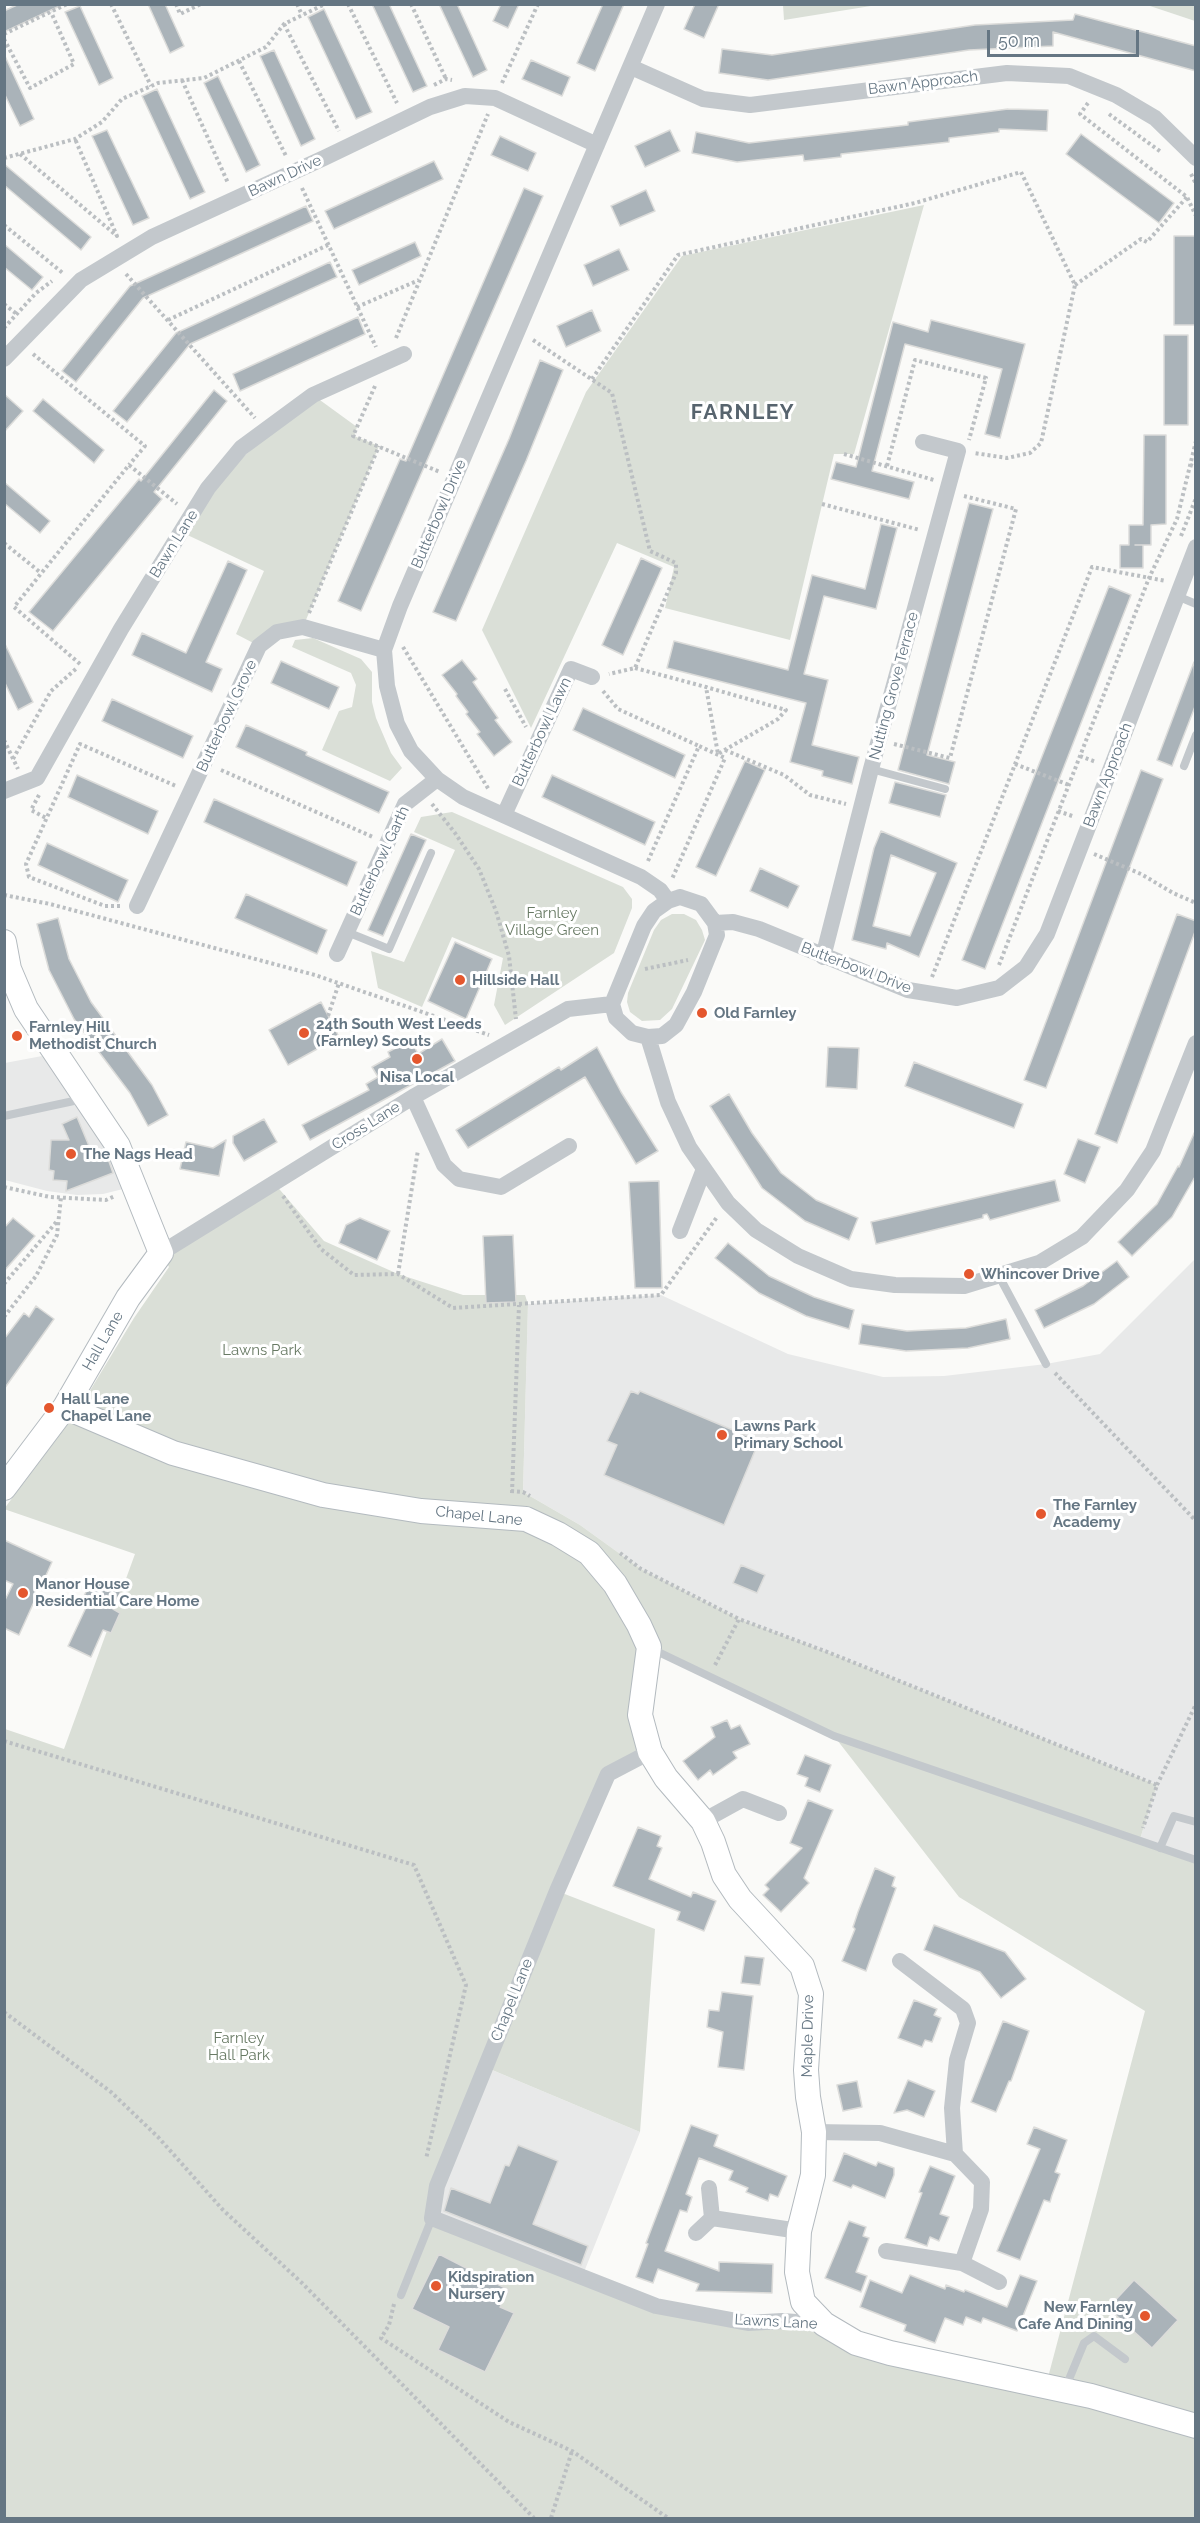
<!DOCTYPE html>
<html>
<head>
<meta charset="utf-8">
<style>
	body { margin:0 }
	#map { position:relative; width:1200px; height:2523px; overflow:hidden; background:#fafaf8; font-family:Raleway,sans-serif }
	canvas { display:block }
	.frame { position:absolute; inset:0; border:6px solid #657683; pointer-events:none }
	.scale { position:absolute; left:987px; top:30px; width:152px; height:27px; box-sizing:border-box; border:3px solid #657683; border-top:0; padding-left:8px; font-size:18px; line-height:21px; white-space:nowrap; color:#657683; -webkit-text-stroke:4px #fff; paint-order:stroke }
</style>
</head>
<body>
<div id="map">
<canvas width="1200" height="2523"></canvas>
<div class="frame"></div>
<div class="scale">50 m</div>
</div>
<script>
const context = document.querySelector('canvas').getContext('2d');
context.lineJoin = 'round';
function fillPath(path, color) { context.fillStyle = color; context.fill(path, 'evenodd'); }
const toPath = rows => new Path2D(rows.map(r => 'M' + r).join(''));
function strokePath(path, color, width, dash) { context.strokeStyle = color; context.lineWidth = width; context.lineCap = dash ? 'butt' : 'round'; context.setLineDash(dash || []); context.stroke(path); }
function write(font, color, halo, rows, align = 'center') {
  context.font = font + ' Raleway,sans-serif'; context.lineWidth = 6; context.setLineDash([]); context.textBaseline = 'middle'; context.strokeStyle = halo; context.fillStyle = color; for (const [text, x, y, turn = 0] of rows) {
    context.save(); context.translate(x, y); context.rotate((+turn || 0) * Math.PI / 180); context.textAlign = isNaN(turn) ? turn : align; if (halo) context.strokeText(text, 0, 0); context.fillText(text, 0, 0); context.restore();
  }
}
const built = toPath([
	[42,1056,70,1090,108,1153,123,1189,103,1194,77,1195,47,1191,5,1180,5,1063],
	[1195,1259,1195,1860,1140,1839,1157,1785,830,1653,739,1619,641,1569,580,1525,523,1492,528,1304,661,1295,788,1354,883,1377,944,1376,1046,1364,1100,1354],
	[485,2067,640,2132,582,2277,432,2218]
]);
const green = toPath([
	[783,5,783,4,877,5,784,20],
	[1147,5,1195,5,1195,21],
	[924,205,854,454,834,454,790,640,665,608,674,567,617,543,531,728,482,630,586,392,682,256],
	[313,395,357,427,354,436,379,446,303,627,259,646,236,634,264,571,181,532,208,488],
	[313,638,361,659,372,672,372,702,376,718,391,753,402,768,390,781,322,750,339,711,352,707,356,685,351,673,292,647,295,640],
	[452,812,623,887,632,899,632,908,614,953,505,1025,494,1005,503,958,452,937,422,1007,378,988,371,951,404,962,455,850,414,832,421,817],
	[672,914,684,914,696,920,702,930,705,940,672,1009,660,1020,642,1021,630,1012,627,1002,628,993,654,930,661,920],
	[274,1183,324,1241,398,1274,463,1295,525,1295,528,1304,523,1492,580,1525,641,1569,739,1619,830,1653,1157,1785,1140,1839,1195,1860,1195,2518,5,2518,5,1729,64,1749,135,1554,4,1509,77,1412,134,1318,169,1267,161,1253],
	[650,1647,834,1736,959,1897,1145,2011,1046,2385,782,2321,656,2306,432,2218,485,2067,640,2132,655,1929,557,1891,608,1774,650,1752]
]);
const building = toPath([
	[19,4,64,4,4,32,4,11,19,4],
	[148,4,165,4,184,46,170,53,148,4],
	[372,4,389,4,427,86,413,92,372,4],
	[439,4,457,4,487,70,473,77,439,4],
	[501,4,519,4,508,28,493,21,501,4],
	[603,4,624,4,595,71,577,63,603,4],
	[695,4,719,4,704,38,684,29,695,4],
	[80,6,113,78,99,85,65,12,80,6],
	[324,9,372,112,356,119,308,17,324,9],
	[1075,14,1196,46,1196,71,1053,32,1053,46,969,50,768,80,719,73,722,49,772,55,975,25,1073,20,1075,14],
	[274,50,315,139,301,146,260,56,274,50],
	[4,54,34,119,20,126,4,93,4,54],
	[531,60,570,77,562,96,522,79,531,60],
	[218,76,260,165,246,172,204,83,218,76],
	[157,89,205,192,190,199,142,96,157,89],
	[1008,109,1048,110,1047,131,999,129,999,132,949,138,949,142,841,154,841,157,804,161,803,155,737,162,692,153,696,132,749,143,908,125,908,122,1008,109],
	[107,130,149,218,133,225,92,136,107,130],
	[670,130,680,151,645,167,635,146,670,130],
	[1081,134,1174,203,1159,223,1066,154,1081,134],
	[500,136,536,153,528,171,491,155,500,136],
	[434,161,443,179,334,229,325,211,434,161],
	[4,164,91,237,81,250,4,185,4,164],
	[524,188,543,196,361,611,338,601,400,459,406,461,524,188],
	[646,190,655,211,620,226,611,206,646,190],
	[306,206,313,221,143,298,76,382,62,371,130,286,306,206],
	[1174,236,1196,236,1196,325,1174,325,1174,236],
	[415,242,421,256,359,285,352,270,415,242],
	[4,244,43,277,32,290,4,267,4,244],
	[619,249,629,270,593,286,584,265,619,249],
	[330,262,337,277,190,344,127,422,113,411,176,333,330,262],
	[592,310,601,331,566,347,557,326,592,310],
	[358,317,365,334,240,391,233,374,358,317],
	[931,320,1025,344,1000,438,985,434,1002,369,905,344,872,471,914,482,909,499,831,479,836,462,856,467,893,322,928,332,931,320],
	[1164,335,1188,335,1188,425,1164,425,1164,335],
	[540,360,563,370,526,461,456,621,433,612,509,439,540,360],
	[214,390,227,401,154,492,162,499,53,631,29,612,139,479,141,481,214,390],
	[4,394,23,411,4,432,4,394],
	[43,399,104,450,94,463,33,411,43,399],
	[1144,435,1166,435,1166,524,1151,525,1151,545,1135,545,1143,545,1143,568,1120,568,1120,545,1129,545,1129,525,1143,525,1144,435],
	[4,482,50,521,40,533,4,503,4,482],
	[969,503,993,509,927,755,955,762,949,784,898,770,969,503],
	[881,524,897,528,876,609,824,596,804,674,828,680,812,745,859,757,852,784,822,776,823,771,790,762,806,703,667,668,674,641,788,670,812,575,865,589,881,524],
	[641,558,662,568,623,655,602,645,641,558],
	[228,561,247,570,206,662,222,669,212,692,132,655,142,633,186,653,228,561],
	[1109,586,1131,595,985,969,962,960,1109,586],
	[4,642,33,702,18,710,4,681,4,642],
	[462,660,477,679,473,682,498,718,495,720,512,742,494,756,477,734,480,732,466,714,468,712,456,696,457,694,442,675,462,660],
	[281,661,339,687,329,709,271,683,281,661],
	[1194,662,1196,704,1172,766,1157,760,1194,662],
	[112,699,193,736,183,758,102,721,112,699],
	[583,708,685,755,675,778,573,730,583,708],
	[246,725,307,752,306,755,389,792,379,813,236,747,246,725],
	[745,761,765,770,716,876,696,867,745,761],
	[1141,770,1163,779,1046,1088,1024,1080,1141,770],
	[77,775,158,811,148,834,68,797,77,775],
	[552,775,655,822,645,845,542,797,552,775],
	[895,782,946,795,940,817,889,803,895,782],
	[214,799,357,862,347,886,204,822,214,799],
	[881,831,957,863,919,957,887,943,886,949,852,940,874,848,881,831],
	[891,855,936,873,910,936,873,926,891,855],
	[411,834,426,840,383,936,368,930,411,834],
	[47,843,128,880,118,902,38,865,47,843],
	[760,868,799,886,788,908,750,891,760,868],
	[246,894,327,930,317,954,235,918,246,894],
	[1177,914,1196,921,1196,929,1117,1143,1095,1134,1177,914],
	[58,918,69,959,91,1002,152,1085,168,1115,148,1126,130,1093,74,1019,49,970,37,924,58,918],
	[455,942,492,959,466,1019,428,1001,455,942],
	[321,1002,339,1037,288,1065,269,1030,321,1002],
	[442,1039,455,1061,310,1140,302,1125,369,1090,366,1084,378,1077,372,1067,390,1057,388,1052,411,1040,418,1054,442,1039],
	[597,1047,621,1092,658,1151,636,1164,585,1077,468,1148,456,1130,559,1067,561,1070,597,1047],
	[828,1047,859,1048,857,1089,826,1087,828,1047],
	[914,1062,1023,1104,1014,1128,905,1086,914,1062],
	[729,1094,752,1133,781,1173,816,1200,858,1218,849,1240,805,1221,762,1188,710,1106,729,1094],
	[77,1117,94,1158,106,1153,113,1173,66,1191,67,1181,53,1180,54,1171,49,1170,51,1140,69,1140,62,1124,77,1117],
	[264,1119,277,1142,244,1161,233,1143,233,1136,264,1119],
	[1196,1129,1196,1175,1172,1217,1132,1256,1118,1242,1157,1204,1178,1166,1179,1167,1196,1129],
	[1078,1139,1100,1147,1085,1183,1064,1174,1078,1139],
	[226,1140,219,1176,180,1169,186,1142,213,1148,226,1140],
	[1055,1180,1060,1201,990,1220,987,1214,983,1215,983,1218,876,1244,871,1222,1055,1180],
	[659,1181,662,1288,635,1288,629,1182,659,1181],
	[13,1218,35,1236,4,1271,4,1228,13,1218],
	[360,1218,390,1231,377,1260,339,1243,346,1225,360,1218],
	[513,1235,516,1302,486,1303,483,1236,513,1235],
	[728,1243,769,1276,814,1297,854,1310,849,1329,806,1316,759,1293,715,1258,728,1243],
	[1117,1261,1129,1277,1094,1304,1044,1328,1035,1310,1083,1286,1117,1261],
	[36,1306,54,1319,4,1389,4,1339,24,1313,29,1317,36,1306],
	[1006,1319,1010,1339,968,1348,906,1351,859,1344,862,1324,907,1331,966,1328,1006,1319],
	[631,1391,638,1394,640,1391,759,1441,724,1525,604,1475,617,1445,607,1441,631,1391],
	[4,1540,52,1562,19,1635,4,1628,4,1602,13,1584,4,1580,4,1540],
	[741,1565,765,1575,757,1593,733,1583,741,1565],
	[93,1578,121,1591,113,1609,120,1613,111,1633,103,1630,91,1657,68,1646,90,1599,84,1596,93,1578],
	[727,1720,731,1729,740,1725,750,1744,733,1752,737,1758,713,1775,710,1770,698,1780,683,1761,715,1737,711,1727,727,1720],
	[805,1755,831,1765,820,1792,805,1786,808,1778,797,1774,805,1755],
	[808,1800,833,1810,804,1878,809,1883,781,1912,763,1895,769,1889,765,1885,802,1848,790,1843,808,1800],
	[638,1827,661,1836,657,1846,662,1848,649,1879,691,1897,693,1892,716,1901,704,1931,677,1920,680,1912,613,1886,638,1827],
	[875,1868,895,1877,892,1886,896,1888,866,1971,842,1961,855,1929,853,1927,858,1912,875,1868],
	[934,1925,1005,1952,1026,1979,1001,1998,980,1972,924,1950,934,1925],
	[745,1956,764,1958,760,1985,741,1983,745,1956],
	[722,1992,753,1996,744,2070,718,2067,723,2032,707,2027,709,2010,719,2011,722,1992],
	[914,2000,937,2009,934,2015,941,2018,932,2042,925,2040,922,2047,898,2038,914,2000],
	[1003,2021,1029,2031,1011,2081,1009,2081,996,2112,971,2102,1003,2021],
	[908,2080,935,2091,924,2117,907,2110,894,2113,908,2080],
	[857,2081,862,2107,843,2111,837,2085,857,2081],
	[691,2125,718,2135,714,2146,787,2176,778,2197,770,2194,768,2201,746,2192,748,2188,729,2180,733,2171,699,2158,686,2194,692,2197,687,2212,680,2210,665,2251,719,2271,719,2262,773,2264,772,2293,696,2291,699,2284,658,2269,653,2283,636,2277,648,2244,646,2243,691,2125],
	[1034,2127,1067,2140,1055,2172,1060,2174,1052,2195,1050,2202,1044,2200,1020,2260,997,2251,1040,2149,1027,2144,1034,2127],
	[518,2145,558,2161,533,2224,588,2246,581,2265,444,2211,451,2188,490,2203,505,2165,509,2166,518,2145],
	[844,2153,876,2166,878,2162,894,2168,894,2175,885,2198,853,2185,851,2188,833,2181,844,2153],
	[930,2166,955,2176,940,2214,949,2217,939,2241,930,2237,927,2246,905,2238,922,2193,919,2192,930,2166],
	[849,2221,866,2227,863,2236,869,2238,856,2272,867,2276,861,2292,825,2278,849,2221],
	[439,2254,509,2290,500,2307,514,2313,485,2372,438,2350,449,2327,412,2309,439,2254],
	[910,2275,945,2289,946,2285,964,2292,965,2290,1007,2307,1020,2275,1037,2281,1017,2331,983,2318,981,2323,966,2317,963,2325,945,2318,935,2343,904,2331,906,2325,860,2307,870,2280,902,2293,910,2275],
	[1134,2280,1178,2320,1152,2348,1108,2308,1134,2280]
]);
const path = toPath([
	[111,4,151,86],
	[176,4,180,14,201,4],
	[297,4,302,15],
	[348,4,397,103],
	[411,4,446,79],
	[284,24,339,131],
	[4,34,67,4],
	[4,39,30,88,74,64,51,12],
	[239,61,286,156],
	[182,80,228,183],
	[502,83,538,4],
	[434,85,446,79,452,80],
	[1088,103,1080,114,1187,197,1196,216],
	[1109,114,1161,152],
	[20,154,117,236,75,139],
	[4,158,75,139,102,122,122,99,158,83,204,78,266,47,284,24,325,4],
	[1191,174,1196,184],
	[302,188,376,347],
	[4,225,64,274],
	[126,274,255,418],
	[1075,285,1141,239,1147,242,1187,197],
	[4,304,18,315],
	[357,307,419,280],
	[168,320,328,245],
	[4,328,36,293,52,281],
	[396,338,488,114],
	[533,340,612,393,650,551,676,563,676,573,635,668,609,674],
	[33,354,145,446,129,465],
	[592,379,678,255,915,203,1021,172,1075,285,1041,443,1030,453,1007,458,974,453],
	[375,386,353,436,440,472],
	[844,454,934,480],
	[1190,465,1196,467],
	[887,466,915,360,986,378,969,440],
	[822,504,920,530],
	[1181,536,1196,498],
	[4,543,41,573],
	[309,613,379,446],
	[403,647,489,790],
	[80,664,14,607,129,465,177,504],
	[635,668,706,687,786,710,778,719,718,754,706,687],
	[505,689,526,727],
	[603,691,618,709,699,746],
	[4,740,18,769],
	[894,744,950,758,1016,509,964,496],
	[725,750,784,775,810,795,846,804],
	[1080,756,1096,762],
	[13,759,51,691,78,667],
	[1015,764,1069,785],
	[221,770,373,837],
	[39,795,31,810,46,818],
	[432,804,455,833,479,869,496,911,509,956,516,1019],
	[1058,811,1075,817],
	[1094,854,1141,874,1173,893,1196,903],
	[648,861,699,746,725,758,672,879],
	[4,895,50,904,315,975,489,1035],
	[120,906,105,906,29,877,26,864,80,744,176,786],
	[999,965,1149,578,1177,519,1196,441],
	[645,969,688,960],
	[932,977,1092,567,1166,581],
	[328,1016,339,983],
	[4,1187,50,1197,106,1200,115,1196],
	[283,1196,321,1249,354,1275,398,1274,453,1308,661,1295,717,1217],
	[398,1274,418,1150],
	[4,1284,58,1220],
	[4,1317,36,1276,57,1235,61,1197],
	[1055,1373,1196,1521],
	[511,1491,523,1492,530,1496],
	[512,1493,519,1305],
	[620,1553,641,1569,739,1619],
	[715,1665,739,1619,830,1653,1157,1785,1143,1828],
	[4,1741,414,1865,466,1985,426,2159],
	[1157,1785,1196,1704],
	[4,2012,111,2092,158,2137,223,2210,302,2283,534,2518],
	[394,2304,389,2325,381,2338,509,2422,572,2451,668,2518],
	[551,2518,572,2451]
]);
const lane = toPath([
	[1177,596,1196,604],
	[1184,766,1196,735],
	[871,769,945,789],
	[347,932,389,949,431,853],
	[4,1116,83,1099],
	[999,1276,1046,1364],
	[652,1649,834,1736,1196,1860],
	[1160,1848,1174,1816,1196,1822],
	[401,2295,432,2218],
	[1065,2389,1084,2343,1094,2336,1125,2359]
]);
const street = toPath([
	[657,4,400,606,384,650,387,686,397,724,411,751,437,779,463,797,641,877,660,890,668,901],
	[631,67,703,99,750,105,1007,73,1069,76,1116,95,1155,118,1196,158],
	[4,359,81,280,152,237,324,158,430,107,465,96,495,98,597,145],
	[4,791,37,778,121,629,208,488,241,448,313,395,404,354],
	[504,815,571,669,592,677],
	[680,897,701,904,715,923,717,935,694,992,676,1025,662,1036,648,1037,632,1033,616,1018,612,1004,644,926,654,911,668,901,680,897],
	[137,906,259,646,277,632,303,627,384,650],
	[715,923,733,922,759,929,908,990,957,998,999,988,1026,967,1047,934,1196,547],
	[337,954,405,804,437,779],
	[823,957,871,769,958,451,923,442],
	[648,1037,668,1102,689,1147,728,1203,756,1230,798,1256,851,1279,895,1285,964,1286,1039,1263,1082,1237,1127,1190,1153,1151,1196,1043],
	[413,1097,444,1165,459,1179,501,1187,569,1146],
	[680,1231,704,1169],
	[161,1253,413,1097,568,1009,612,1004],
	[650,1752,608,1774,557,1891,437,2186,432,2218,656,2306,748,2323,782,2321,824,2324],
	[703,1821,743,1799,779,1813],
	[814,2132,880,2133,955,2154,952,2108,957,2060,968,2023,963,2009,900,1961],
	[709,2188,712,2218],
	[696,2233,712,2218,799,2231],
	[886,2251,962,2263,981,2209,982,2182,955,2154],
	[962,2263,999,2282]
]);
const secondary = toPath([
	[4,942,9,969,26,1009,118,1146,161,1253,128,1298,65,1407,4,1488],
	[65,1407,173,1453,323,1495,421,1511,526,1519,558,1534,589,1553,615,1584,639,1625,649,1647,640,1715,650,1752,666,1778,703,1821,713,1842,724,1875,740,1899,802,1966,811,1994,806,2070,808,2097,814,2132,813,2175,799,2231,797,2272,803,2302,824,2324,856,2343,890,2353,1091,2396,1196,2426]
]);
const markers = [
	[460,980,6,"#e4572e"],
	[702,1013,6,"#e4572e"],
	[304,1033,6,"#e4572e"],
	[17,1036,6,"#e4572e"],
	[417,1059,6,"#e4572e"],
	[71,1154,6,"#e4572e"],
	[969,1274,6,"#e4572e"],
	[49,1408,6,"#e4572e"],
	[722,1435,6,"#e4572e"],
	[1041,1514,6,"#e4572e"],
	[23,1593,6,"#e4572e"],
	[436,2286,6,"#e4572e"],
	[1145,2316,6,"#e4572e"]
];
const streetNames = [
	["Bawn Approach",923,83,-7],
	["Bawn Drive",285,176,-25],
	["Butterbowl Drive",439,514,-67],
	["Bawn Lane",174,544,-58],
	["Nutting Grove Terrace",894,686,-75],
	["Butterbowl Grove",227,716,-65],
	["Butterbowl Lawn",542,732,-65],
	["Bawn Approach",1108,775,-69],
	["Butterbowl Garth",380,861,-65],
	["Butterbowl Drive",856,968,21],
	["Cross Lane",366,1126,-32],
	["Hall Lane",103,1341,-60],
	["Chapel Lane",479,1516,6],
	["Chapel Lane",512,2000,-68],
	["Maple Drive",808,2036,-89],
	["Lawns Lane",776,2322,3]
];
const parkNames = [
	["Farnley",552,913],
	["Village Green",552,930],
	["Lawns Park",262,1350],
	["Farnley",239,2038],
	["Hall Park",239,2055]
];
const poiNames = [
	["Hillside Hall",472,980],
	["Old Farnley",714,1013],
	["24th South West Leeds",316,1024],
	["(Farnley) Scouts",316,1041],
	["Farnley Hill",29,1027],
	["Methodist Church",29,1044],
	["Nisa Local",417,1077,"center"],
	["The Nags Head",83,1154],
	["Whincover Drive",981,1274],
	["Hall Lane",61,1399],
	["Chapel Lane",61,1416],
	["Lawns Park",734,1426],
	["Primary School",734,1443],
	["The Farnley",1053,1505],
	["Academy",1053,1522],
	["Manor House",35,1584],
	["Residential Care Home",35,1601],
	["Kidspiration",448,2277],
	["Nursery",448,2294],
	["New Farnley",1133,2307,"right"],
	["Cafe And Dining",1133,2324,"right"]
];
const districtNames = [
	["FARNLEY",743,413]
];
fillPath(built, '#e8e9e9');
fillPath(green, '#dadfd7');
fillPath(building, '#aab3b9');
strokePath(building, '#dcdcda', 1.5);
strokePath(secondary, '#b3babf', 26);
strokePath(path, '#bbbfc2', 4, [3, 3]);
strokePath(lane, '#c3c8cc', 8);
strokePath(street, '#c3c8cc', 16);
strokePath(secondary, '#fff', 24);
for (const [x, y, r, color] of markers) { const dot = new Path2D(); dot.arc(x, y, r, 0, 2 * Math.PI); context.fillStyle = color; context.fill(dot); strokePath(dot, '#fff', 2); }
write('15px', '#657683', '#fff', streetNames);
write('15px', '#687a64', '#fff', parkNames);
write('bold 15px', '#657683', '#fff', poiNames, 'left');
context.letterSpacing = '1.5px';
write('bold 21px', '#57646e', '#fff', districtNames);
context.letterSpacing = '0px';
</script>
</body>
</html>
